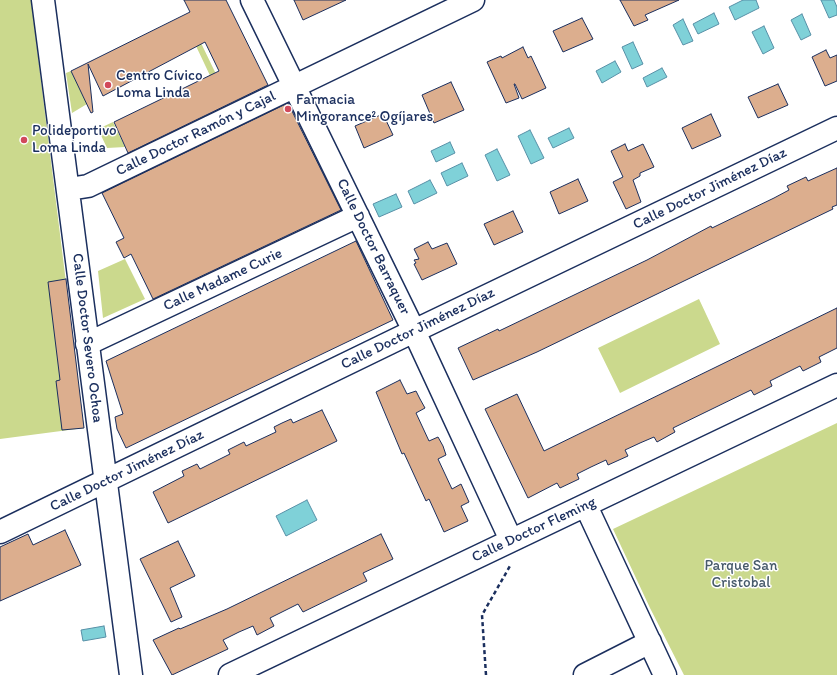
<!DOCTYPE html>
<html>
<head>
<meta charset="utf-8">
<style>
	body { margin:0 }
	canvas { display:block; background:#fff }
</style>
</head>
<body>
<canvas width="837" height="675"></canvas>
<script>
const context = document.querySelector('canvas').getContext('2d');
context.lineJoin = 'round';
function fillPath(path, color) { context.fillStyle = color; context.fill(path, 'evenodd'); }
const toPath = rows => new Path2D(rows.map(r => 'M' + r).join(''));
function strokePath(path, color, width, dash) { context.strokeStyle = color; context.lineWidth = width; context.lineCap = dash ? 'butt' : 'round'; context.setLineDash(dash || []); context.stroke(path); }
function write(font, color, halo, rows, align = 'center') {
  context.font = font + ' Itim,sans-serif'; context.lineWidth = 3; context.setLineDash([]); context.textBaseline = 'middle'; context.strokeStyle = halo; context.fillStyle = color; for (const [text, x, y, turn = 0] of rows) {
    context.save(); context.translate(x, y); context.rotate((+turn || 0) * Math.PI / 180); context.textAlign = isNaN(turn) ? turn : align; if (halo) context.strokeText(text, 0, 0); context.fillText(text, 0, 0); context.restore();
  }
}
const green = toPath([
	[0,0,31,0,84,428,0,439],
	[187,14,229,101,223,103,196,46],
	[71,71,87,104,72,113,66,73],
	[113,122,125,147,107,148,98,129],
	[125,259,145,299,103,318,98,271],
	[699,299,720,344,620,393,598,348],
	[837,423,837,675,684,675,650,608,613,529]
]);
const water = toPath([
	[743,0,756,0,759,8,735,20,729,7,743,0],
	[821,0,834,0,837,7,837,15,829,18,821,0],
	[714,13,719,24,698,34,693,24,714,13],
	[802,14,811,35,801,40,791,20,802,14],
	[683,19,693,41,683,45,673,25,683,19],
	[764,26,774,48,763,54,752,32,764,26],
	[633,42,643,64,632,69,622,47,633,42],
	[615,61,621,72,602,83,596,71,615,61],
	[662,68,667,77,647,87,643,78,662,68],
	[569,128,574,138,553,148,548,138,569,128],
	[530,130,544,158,531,164,518,136,530,130],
	[450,142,455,153,436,162,431,151,450,142],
	[497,149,510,175,497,181,485,155,497,149],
	[462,163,468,176,447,186,441,173,462,163],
	[430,180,437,193,414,204,408,191,430,180],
	[396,194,402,207,379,217,373,204,396,194],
	[307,500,317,520,286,536,276,516,307,500],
	[104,626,106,637,83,641,81,630,104,626]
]);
const building = toPath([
	[184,0,226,0,268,85,128,153,114,122,219,71,205,42,103,96,88,64,93,112,91,113,71,71,190,12,184,0],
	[294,0,346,0,303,20,294,0],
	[620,0,679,0,645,15,648,20,634,26,620,0],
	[582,18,593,39,563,52,553,31,582,18],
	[523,47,528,58,531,56,546,88,522,99,515,84,514,84,519,98,506,103,487,62,501,56,502,58,523,47],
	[826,50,830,58,837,55,837,81,825,86,812,57,826,50],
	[451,82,464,110,434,123,422,95,451,82],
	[778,84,788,105,758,118,748,97,778,84],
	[288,103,341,210,153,299,131,254,124,258,116,242,124,238,102,193,288,103],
	[383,114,393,135,364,148,355,126,383,114],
	[711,114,721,136,692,149,682,128,711,114],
	[625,144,628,151,643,144,654,167,640,173,640,176,633,180,641,202,626,209,613,182,623,177,611,151,625,144],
	[837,168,837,205,832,207,833,209,537,352,473,380,458,348,498,329,499,331,647,260,711,226,712,228,774,198,789,190,787,186,806,177,808,181,837,168],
	[578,179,588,201,559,214,550,192,578,179],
	[513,211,523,232,494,245,484,224,513,211],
	[356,241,393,320,126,448,117,429,115,417,123,414,106,361,356,241],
	[428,242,432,249,447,243,457,264,422,280,414,264,416,263,414,260,419,259,414,249,428,242],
	[66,279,84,428,62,430,56,381,60,380,48,282,66,279],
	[837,308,837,348,819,357,821,362,803,371,800,366,770,381,772,386,754,395,751,390,673,428,675,432,657,442,654,437,640,443,625,450,628,456,608,465,606,460,591,467,577,474,579,479,560,488,557,483,528,498,485,409,517,394,544,451,837,308],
	[400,380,407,394,416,391,420,399,425,408,416,413,429,441,438,437,443,446,446,455,438,459,452,489,461,484,469,502,461,506,468,521,444,532,429,499,426,501,404,453,402,454,376,392,400,380],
	[322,410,337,441,168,523,153,492,184,476,182,471,197,464,200,469,230,454,228,450,244,442,246,446,276,432,274,427,282,423,291,419,293,423,322,410],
	[65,530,81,565,0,601,0,547,28,534,33,545,65,530],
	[381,534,393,559,363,573,367,581,303,612,298,604,270,618,274,626,257,635,253,626,239,632,223,640,228,649,172,675,153,640,179,628,180,629,227,609,381,534],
	[178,541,195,576,170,588,182,617,171,622,140,559,178,541]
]);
const path = toPath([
	[486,675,482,615,510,566]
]);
const street = toPath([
	[43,0,131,675],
	[252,0,414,331,511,540],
	[69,189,88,186,473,0],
	[87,344,358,216],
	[586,506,665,675],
	[0,532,414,331,837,128],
	[230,675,837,385],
	[585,675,650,642]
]);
const markers = [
	[108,85,4,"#d1495b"],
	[288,109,4,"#d1495b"],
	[24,140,4,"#d1495b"]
];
const poiNames = [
	["Centro Cívico",116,76],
	["Loma Linda",116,93],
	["Farmacia",296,100],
	["Mingorance² Ogíjares",296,117],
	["Polideportivo",32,131],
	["Loma Linda",32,148]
];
const streetNames = [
	["Calle Doctor Ramón y Cajal",196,134,-26],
	["Calle Doctor Jiménez Díaz",710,189,-26],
	["Calle Doctor Barraquer",373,247,64],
	["Calle Madame Curie",223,280,-25],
	["Calle Doctor Jiménez Díaz",418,329,-26],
	["Calle Doctor Severo Ochoa",87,338,83],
	["Calle Doctor Jiménez Díaz",127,471,-26],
	["Calle Doctor Fleming",534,530,-25]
];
const parkNames = [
	["Parque San",741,566],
	["Cristobal",741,583]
];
fillPath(green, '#cbd98d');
fillPath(water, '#7fd1d8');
strokePath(water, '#5790a7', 1);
fillPath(building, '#dcae8e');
strokePath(building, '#1b2f5e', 1);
strokePath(street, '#1b2f5e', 25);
strokePath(path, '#1b2f5e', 2.5, [4, 3]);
strokePath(street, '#fff', 22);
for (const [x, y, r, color] of markers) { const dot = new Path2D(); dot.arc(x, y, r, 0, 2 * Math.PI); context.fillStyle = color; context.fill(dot); strokePath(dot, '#fff', 1.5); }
write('15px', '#1b2f5e', '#fff', poiNames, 'left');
write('15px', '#1b2f5e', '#fff', streetNames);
write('15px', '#475a6a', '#fff', parkNames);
</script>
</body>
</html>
